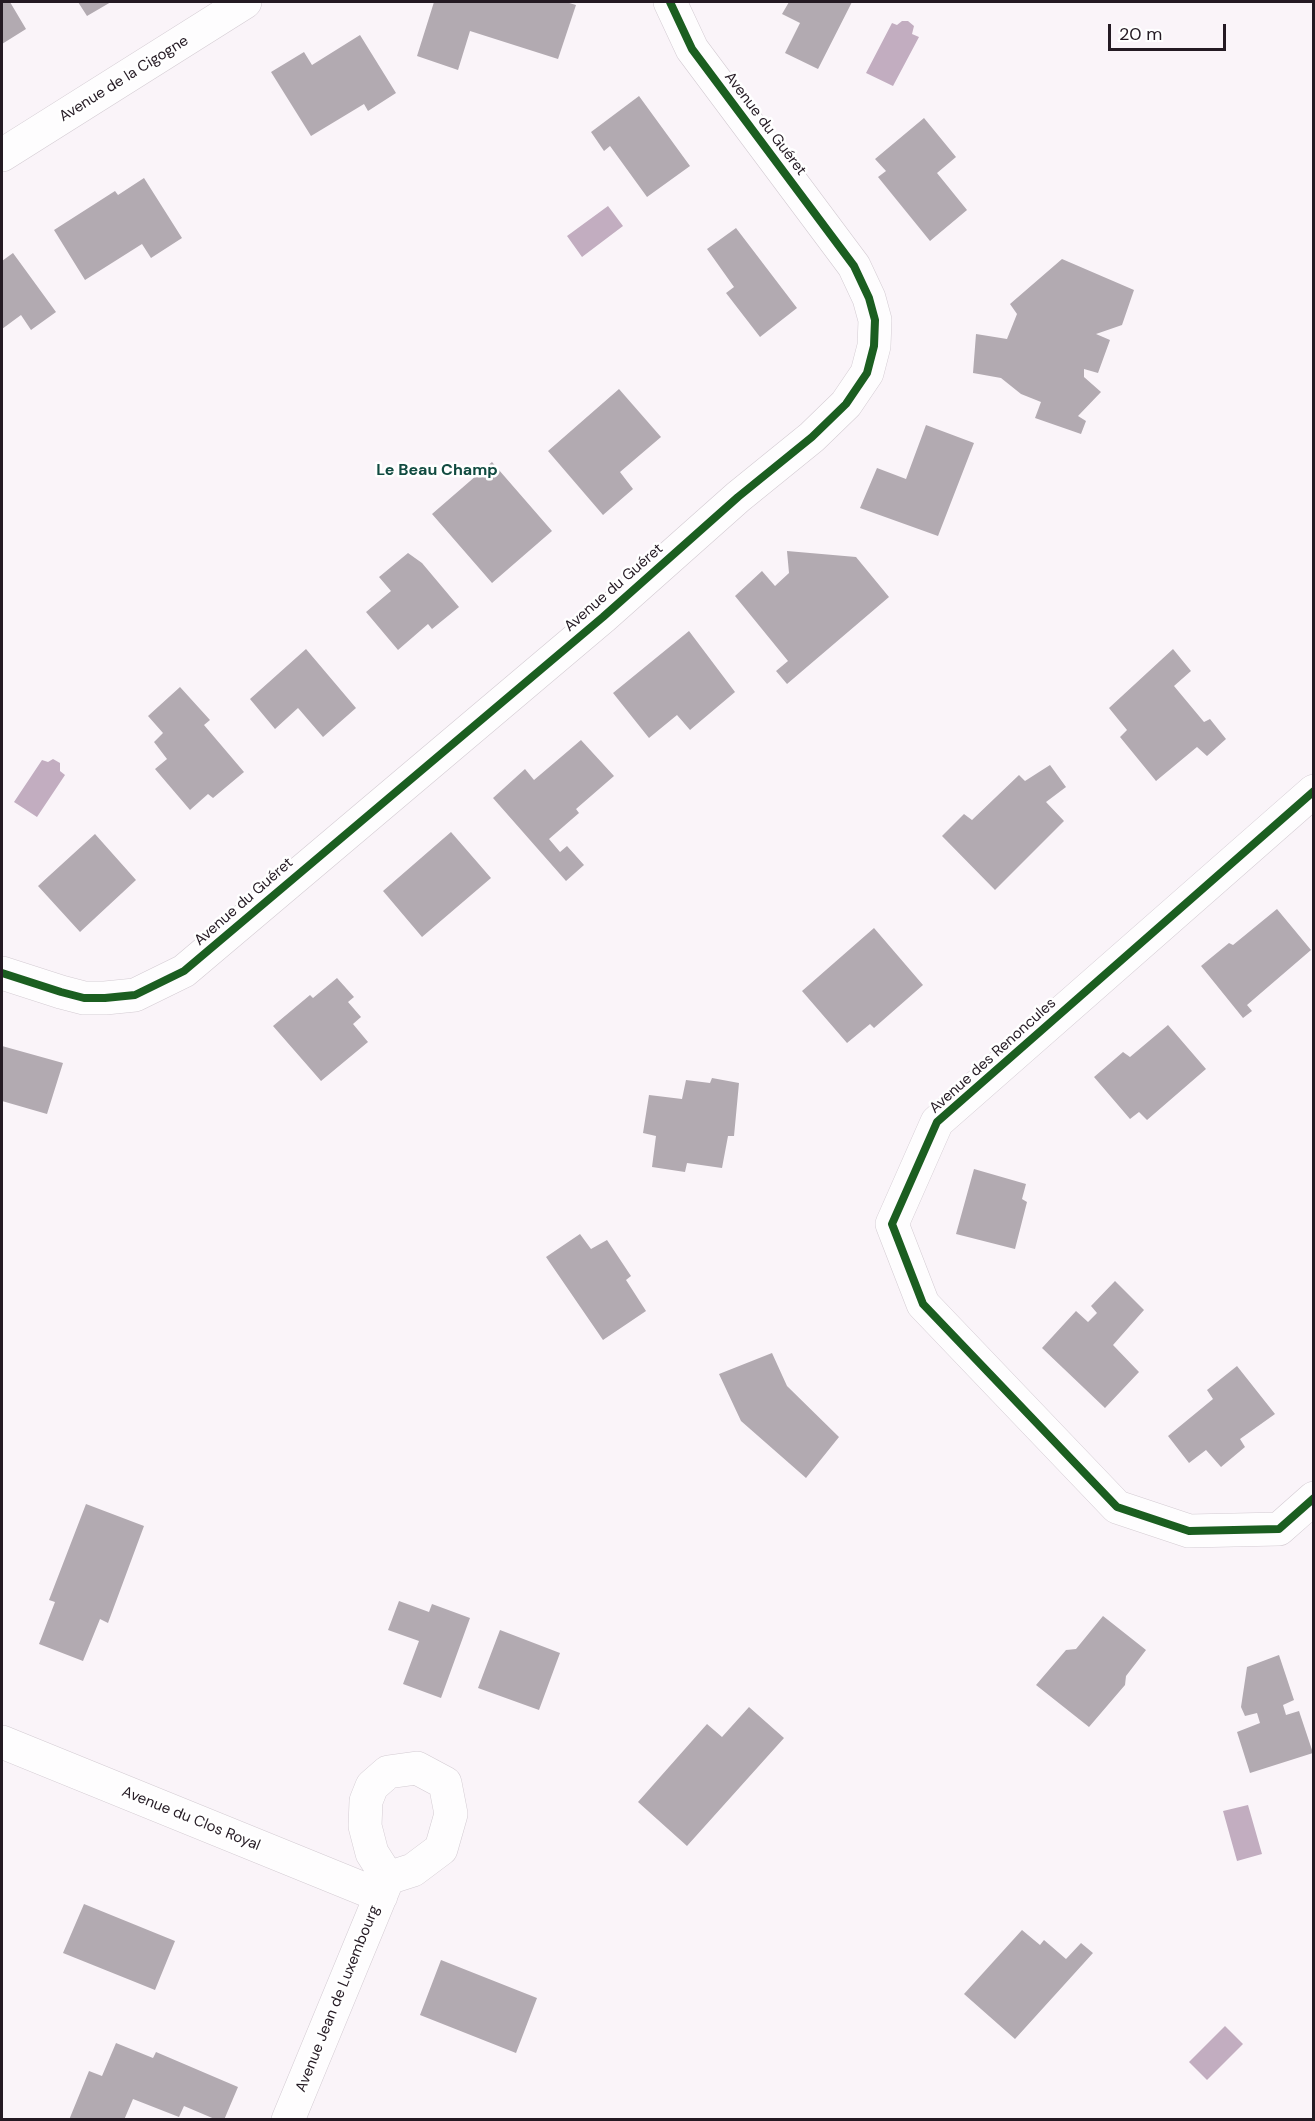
<!DOCTYPE html>
<html>
<head>
<meta charset="utf-8">
<style>
	body { margin:0 }
	#map { position:relative; width:1315px; height:2121px; overflow:hidden; background:#faf4f9; font-family:"DM Sans",sans-serif }
	canvas { display:block }
	.frame { position:absolute; inset:0; border:3px solid #241a23; pointer-events:none }
	.scale { position:absolute; left:1108px; top:24px; width:118px; height:27px; box-sizing:border-box; border:3px solid #241a23; border-top:0; padding-left:8px; font-size:18px; line-height:21px; white-space:nowrap; color:#241a23; -webkit-text-stroke:4px #fff; paint-order:stroke }
</style>
</head>
<body>
<div id="map">
<canvas width="1315" height="2121"></canvas>
<div class="frame"></div>
<div class="scale">20 m</div>
</div>
<script>
const context = document.querySelector('canvas').getContext('2d');
context.lineJoin = 'round';
function fillPath(path, color) { context.fillStyle = color; context.fill(path, 'evenodd'); }
const toPath = rows => new Path2D(rows.map(r => 'M' + r).join(''));
function strokePath(path, color, width, dash) { context.strokeStyle = color; context.lineWidth = width; context.lineCap = dash ? 'butt' : 'round'; context.setLineDash(dash || []); context.stroke(path); }
function write(font, color, halo, rows, align = 'center') {
  context.font = font + ' "DM Sans",sans-serif'; context.lineWidth = 5; context.setLineDash([]); context.textBaseline = 'middle'; context.strokeStyle = halo; context.fillStyle = color; for (const [text, x, y, turn = 0] of rows) {
    context.save(); context.translate(x, y); context.rotate((+turn || 0) * Math.PI / 180); context.textAlign = isNaN(turn) ? turn : align; if (halo) context.strokeText(text, 0, 0); context.fillText(text, 0, 0); context.restore();
  }
}
const water = toPath([
	[902,21,908,21,914,26,912,34,919,37,893,86,866,73,892,23,897,25],
	[608,206,623,226,582,257,567,236],
	[53,759,60,763,60,771,65,775,37,817,14,802,42,760,48,762],
	[1248,1805,1262,1854,1237,1861,1223,1811],
	[1225,2026,1243,2044,1207,2080,1189,2062]
]);
const building = toPath([
	[2,2,10,2,26,29,2,44],
	[78,2,111,2,87,16],
	[434,2,566,2,576,5,558,59,470,31,458,70,417,56],
	[789,2,852,2,818,69,785,53,800,23,782,14],
	[360,35,396,93,368,111,364,104,311,136,271,72,304,52,312,65],
	[639,96,690,166,647,197,610,146,604,151,591,132],
	[924,118,956,157,937,173,967,210,930,241,878,177,886,171,875,159],
	[144,178,182,238,151,258,142,244,85,280,54,230,115,191,118,195],
	[736,228,797,308,760,337,726,293,734,287,707,249],
	[13,253,56,312,31,330,21,315,2,329,2,261],
	[1062,259,1134,290,1122,325,1096,334,1110,340,1098,373,1084,369,1084,377,1101,392,1078,416,1086,421,1081,434,1035,418,1041,402,1021,394,1001,378,973,373,976,334,1007,339,1017,314,1010,304],
	[619,389,661,437,620,472,633,489,603,515,548,451],
	[926,425,974,443,938,536,860,508,877,468,906,479],
	[492,462,552,531,492,583,432,514],
	[787,551,856,557,889,597,787,684,776,671,788,661,735,596,762,571,775,586,789,573],
	[408,553,422,563,459,607,432,629,428,624,398,650,366,612,391,591,379,577],
	[689,631,735,692,690,730,677,715,649,738,613,693],
	[306,649,356,708,323,737,298,708,275,729,250,699],
	[1173,649,1191,671,1174,686,1204,722,1210,719,1226,739,1207,756,1197,747,1156,781,1120,737,1127,730,1109,708],
	[180,687,210,720,204,725,244,772,213,798,208,794,190,810,155,769,167,759,154,742,163,733,148,716],
	[581,740,614,776,576,809,579,813,549,839,560,852,567,846,584,865,566,881,493,798,525,769,534,780],
	[1050,765,1066,787,1046,802,1064,821,995,890,942,836,964,814,972,820,1019,775,1025,781],
	[451,832,491,878,422,937,383,891],
	[95,834,136,880,80,932,38,886],
	[1277,909,1311,950,1247,1005,1252,1011,1243,1018,1201,966,1229,943,1233,945],
	[874,928,923,985,874,1028,870,1024,847,1043,802,991],
	[337,978,354,997,348,1002,361,1017,353,1024,368,1042,321,1081,273,1026,310,995,313,998],
	[1168,1025,1206,1069,1147,1120,1139,1112,1130,1119,1094,1077,1123,1052,1130,1057],
	[2,1046,63,1063,47,1114,2,1101],
	[712,1078,739,1083,734,1136,728,1136,722,1168,687,1163,685,1172,652,1167,656,1136,643,1133,649,1095,682,1099,686,1080,710,1083],
	[974,1169,1026,1184,1022,1199,1027,1202,1015,1249,956,1234],
	[580,1234,591,1249,607,1240,631,1276,626,1280,646,1311,603,1340,546,1257],
	[1115,1281,1144,1310,1113,1345,1139,1372,1105,1408,1042,1348,1076,1311,1088,1322,1097,1313,1091,1306],
	[772,1353,787,1386,839,1437,806,1478,741,1421,719,1374],
	[1237,1366,1275,1414,1240,1439,1245,1447,1221,1467,1206,1450,1189,1463,1168,1436,1213,1399,1207,1390],
	[86,1504,144,1526,108,1623,100,1619,83,1661,39,1644,55,1602,49,1600],
	[399,1601,429,1612,432,1604,470,1618,441,1698,403,1684,419,1641,388,1630],
	[1103,1616,1146,1650,1126,1676,1125,1685,1089,1727,1036,1685,1066,1650,1076,1649],
	[500,1630,560,1653,539,1710,478,1688],
	[1279,1655,1294,1700,1283,1705,1286,1715,1299,1711,1313,1753,1250,1773,1237,1732,1260,1723,1257,1713,1245,1716,1241,1707,1247,1667],
	[749,1707,784,1738,687,1846,638,1802,707,1724,722,1737],
	[84,1904,175,1941,155,1990,63,1953],
	[1022,1930,1040,1945,1044,1940,1066,1959,1081,1943,1093,1953,1015,2039,964,1994],
	[441,1960,537,1998,516,2053,420,2015],
	[116,2043,153,2058,156,2052,238,2087,224,2120,217,2120,184,2106,179,2117,133,2099,124,2120,69,2120,89,2071,102,2076]
]);
const minor = toPath([
	[2,155,245,2],
	[1314,791,937,1122,892,1224,923,1304,1117,1507,1189,1531,1279,1529,1314,1498],
	[2,973,61,992,84,998,105,998,135,995,184,971,603,617,738,497,812,437,846,404,867,373,874,346,875,320,869,298,854,266,692,49,670,2],
	[2,1742,381,1896],
	[288,2120,388,1878,372,1853,365,1826,366,1801,372,1786,388,1772,417,1768,445,1783,451,1814,441,1849,413,1870,388,1878]
]);
const cycleway = toPath([
	[1314,791,937,1122,892,1224,923,1304,1117,1507,1189,1531,1279,1529,1314,1498],
	[2,973,61,992,84,998,105,998,135,995,184,971,603,617,738,497,812,437,846,404,867,373,874,346,875,320,869,298,854,266,692,49,670,2]
]);
const streetNames = [
	["Avenue de la Cigogne",124,79,-32],
	["Avenue du Guéret",765,124,53],
	["Avenue du Guéret",614,588,-41],
	["Avenue du Guéret",244,902,-41],
	["Avenue des Renoncules",993,1056,-42],
	["Avenue du Clos Royal",191,1819,22],
	["Avenue Jean de Luxembourg",338,1999,-68]
];
const neighbourhoodNames = [
	["Le Beau Champ",437,471]
];
fillPath(water, '#c2adc0');
fillPath(building, '#b2aab1');
strokePath(minor, '#d3cbd2', 34);
strokePath(minor, '#fefdfe', 33);
strokePath(cycleway, '#1b5e20', 8);
write('15px', '#241a23', '#fff', streetNames);
write('bold 16px', '#114b41', '#fff', neighbourhoodNames);
</script>
</body>
</html>
